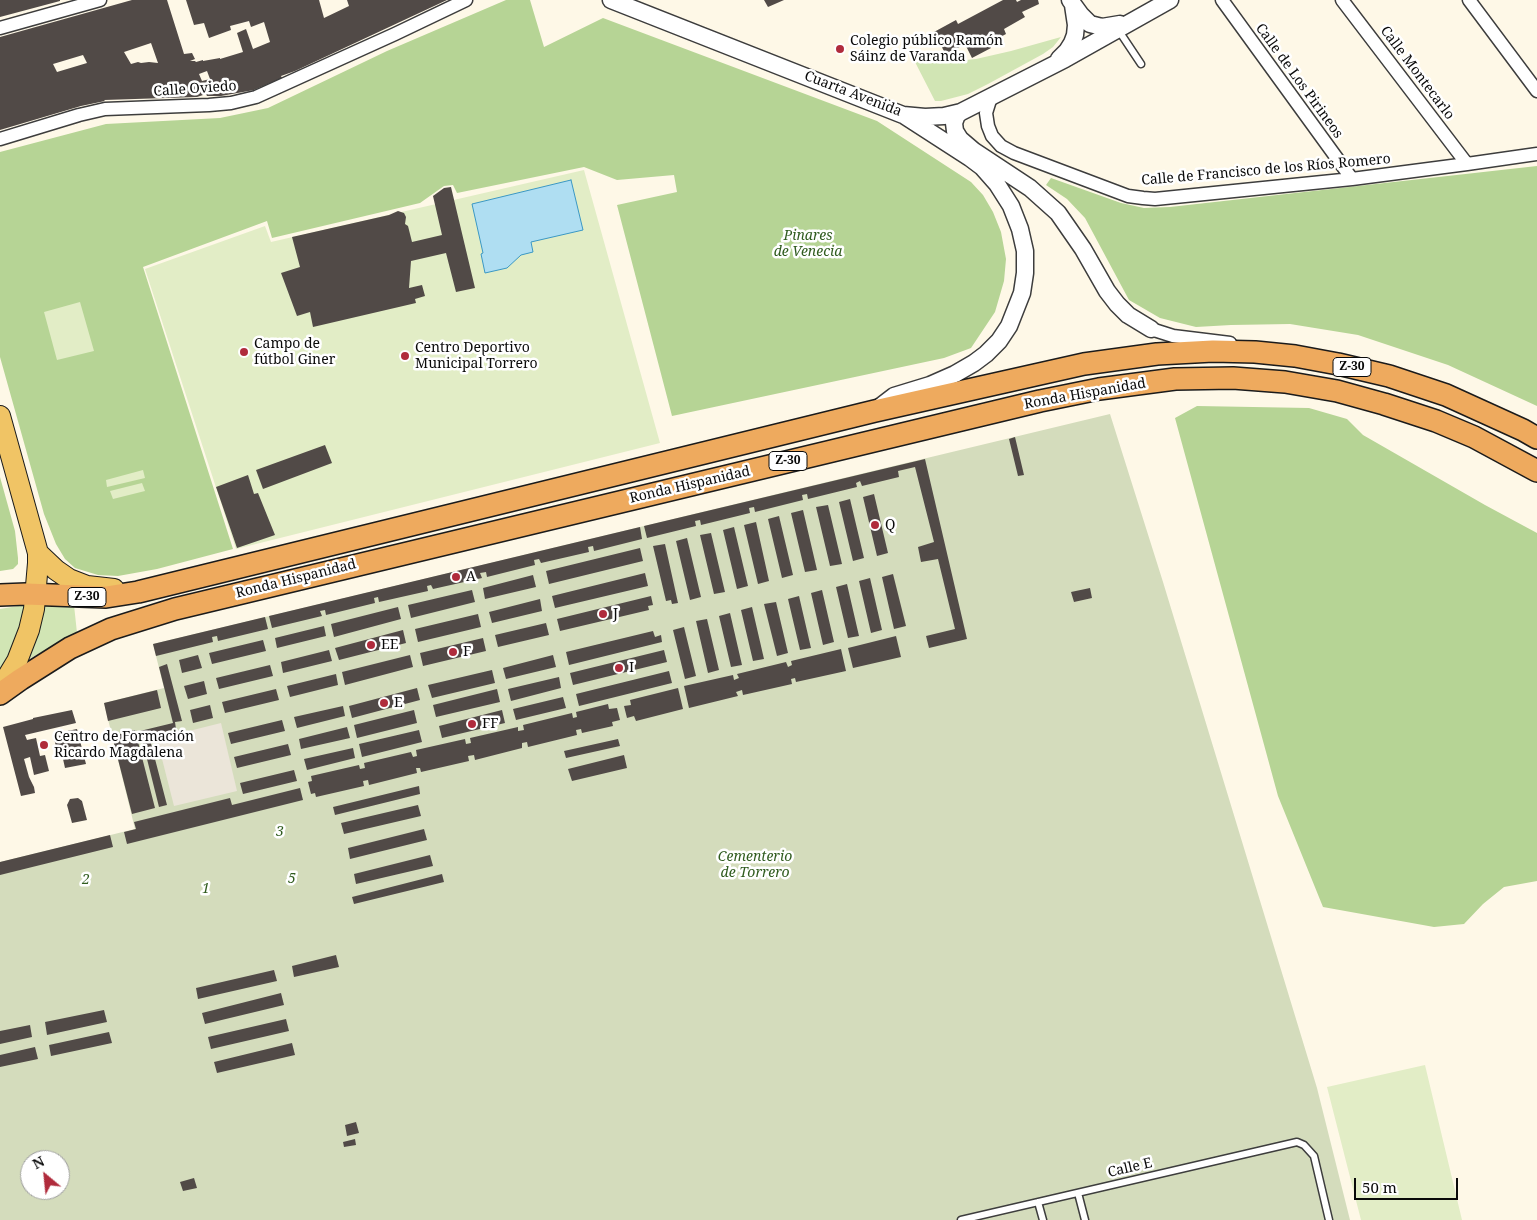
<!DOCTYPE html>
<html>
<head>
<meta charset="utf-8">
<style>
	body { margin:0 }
	#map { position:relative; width:1537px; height:1220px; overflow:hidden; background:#fef8e7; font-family:"Noto Serif",serif }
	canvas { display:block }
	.north { position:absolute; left:20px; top:1150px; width:50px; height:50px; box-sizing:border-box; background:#fff; border:1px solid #9d9d9d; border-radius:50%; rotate:332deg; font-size:14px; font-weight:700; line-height:20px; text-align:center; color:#0a0a0a }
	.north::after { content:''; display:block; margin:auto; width:18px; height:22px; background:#b02b3c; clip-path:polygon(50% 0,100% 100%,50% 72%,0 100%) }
	.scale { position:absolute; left:1354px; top:1178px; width:104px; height:22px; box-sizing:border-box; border:2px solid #0a0a0a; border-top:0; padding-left:6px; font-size:15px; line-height:18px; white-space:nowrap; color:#0a0a0a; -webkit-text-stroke:4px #fff; paint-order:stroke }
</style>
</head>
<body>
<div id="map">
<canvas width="1537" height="1220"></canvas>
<div class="north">N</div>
<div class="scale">50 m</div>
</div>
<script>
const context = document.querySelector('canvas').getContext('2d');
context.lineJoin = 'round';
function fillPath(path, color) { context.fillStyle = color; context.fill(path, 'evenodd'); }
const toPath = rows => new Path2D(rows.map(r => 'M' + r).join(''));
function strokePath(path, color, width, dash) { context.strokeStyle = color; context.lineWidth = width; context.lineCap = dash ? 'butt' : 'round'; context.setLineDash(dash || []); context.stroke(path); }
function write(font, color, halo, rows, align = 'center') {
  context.font = font + ' "Noto Serif",serif'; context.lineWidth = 5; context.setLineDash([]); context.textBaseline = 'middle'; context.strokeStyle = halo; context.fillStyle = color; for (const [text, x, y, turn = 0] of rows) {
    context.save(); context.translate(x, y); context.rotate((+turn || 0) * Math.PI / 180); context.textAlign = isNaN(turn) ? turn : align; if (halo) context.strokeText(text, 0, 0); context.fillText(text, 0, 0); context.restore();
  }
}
const green = toPath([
	[1061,37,1053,47,1043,54,988,84,968,94,941,101,935,101,915,62,935,63,976,59,1011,51],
	[24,605,25,606,21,625,7,659,1,668,0,667,0,609],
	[44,605,74,605,77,633,29,659,40,628]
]);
const forest = toPath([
	[506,0,530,0,544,47,603,18,877,121,971,182,983,195,993,212,1001,232,1006,259,1004,281,995,312,971,348,944,358,672,416,617,205,677,192,674,175,617,180,584,167,457,193,453,185,444,186,420,203,272,238,267,221,143,267,233,549,157,569,118,576,98,575,75,568,65,559,56,544,44,514,0,357,0,152,106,124,220,118,268,108,387,51],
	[1537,166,1537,406,1448,365,1358,335,1290,324,1231,325,1196,327,1160,318,1129,300,1085,218,1067,199,1046,185,1051,178,1121,203,1144,208,1170,207],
	[1197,406,1309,408,1347,419,1363,435,1485,505,1537,533,1537,881,1504,887,1483,904,1464,924,1434,927,1323,907,1278,796,1175,418],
	[0,477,15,531,18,558,18,564,13,569,0,571]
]);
const cemetery = toPath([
	[1110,414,1163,582,1317,1088,1350,1220,0,1220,0,862,135,829,104,703,164,688,153,644],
	[30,1160,60,1160,60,1190,30,1190]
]);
const pitch = toPath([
	[584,170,660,443,236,549,145,269,265,226,271,242],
	[80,302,94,351,57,360,44,312],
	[143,470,145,478,107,487,106,480],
	[142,483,145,491,113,499,110,491],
	[1425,1065,1462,1220,1361,1220,1327,1087]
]);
const plaza = toPath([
	[221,723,237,791,174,806,157,739]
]);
const water = toPath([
	[571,180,583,230,531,242,533,252,521,255,507,268,485,273,481,254,483,253,472,204,571,180]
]);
const building = toPath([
	[0,0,60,0,60,1,0,17],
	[132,0,167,0,184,54,192,53,195,59,190,61,195,61,196,62,203,60,203,61,220,58,220,59,243,52,237,33,246,29,253,49,270,42,264,22,251,27,249,21,230,26,231,30,209,38,204,23,194,25,186,0,319,0,324,18,349,6,347,0,447,0,295,71,281,76,282,78,254,90,221,96,207,96,206,94,197,97,104,100,105,101,81,106,0,130,0,37],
	[151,43,158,63,149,62,141,63,138,62,131,64,124,52],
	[83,55,87,63,57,72,53,64],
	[207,71,210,79,202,81,199,74],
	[764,0,784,0,768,7],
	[1003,0,1016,0,1017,2,1021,0,1038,0,1039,4,1022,12,1025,17,1004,29,1006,34,989,43,991,48,972,58,965,44,946,55,934,32,956,20,958,24],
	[451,187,475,288,456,292,446,253,411,261,409,288,422,285,425,296,415,299,416,303,313,327,310,312,297,316,281,273,300,267,292,237,389,215,398,211,404,213,406,217,405,224,408,226,412,242,442,235,433,196,444,188],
	[1015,437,1024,475,1018,476,1009,439],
	[325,445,332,463,263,489,256,470],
	[925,459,967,639,929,648,926,636,955,629,938,559,921,562,918,547,934,542,915,467,898,471,899,477,862,486,860,481,856,483,857,487,808,499,807,494,802,495,803,500,755,512,754,507,749,508,750,513,701,525,700,520,695,521,696,526,647,538,644,526],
	[248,475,254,494,258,493,275,535,237,548,216,487],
	[874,494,888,553,877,556,863,497],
	[850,499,864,558,853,561,839,502],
	[828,505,842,564,830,566,816,507],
	[803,510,817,570,805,572,791,513],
	[779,516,793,575,782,578,768,519],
	[756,522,769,581,758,584,744,525],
	[640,527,642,539,594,551,593,546,588,547,589,552,541,563,539,559,534,560,535,565,487,577,486,572,480,573,482,578,433,589,431,585,427,586,428,591,379,602,378,597,374,598,375,603,326,615,325,610,320,611,322,616,272,628,269,616],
	[734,527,748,586,737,589,723,530],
	[711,533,725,592,714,594,700,535],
	[687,538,701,597,690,600,676,541],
	[665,544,678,603,672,604,671,600,666,601,653,546],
	[640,548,643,561,549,584,546,571],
	[645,573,648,586,555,608,552,596],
	[893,574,906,626,894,629,882,577],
	[533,575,536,587,485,599,483,588],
	[870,578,882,630,871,633,859,581],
	[847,584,859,636,848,638,836,587],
	[1090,588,1092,598,1074,602,1071,592],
	[472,590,475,602,411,618,408,605],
	[822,590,834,642,823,645,811,593],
	[651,596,653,605,648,606,649,610,560,631,557,619],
	[799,596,811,648,800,650,788,599],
	[540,599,542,611,492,623,489,612],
	[776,602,788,653,777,656,764,604],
	[398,607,401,619,334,637,331,624],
	[752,607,764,659,753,661,741,610],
	[730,613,742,665,731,667,719,616],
	[478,614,481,627,418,642,415,629],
	[265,617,268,629,218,641,217,636,212,637,213,642,156,656,153,644],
	[707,619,719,670,708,673,696,621],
	[546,623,549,635,498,647,495,635],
	[324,626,326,636,277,648,275,638],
	[684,627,696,676,685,679,673,630],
	[403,630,406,643,339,660,335,648],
	[653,631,655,637,661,635,662,642,569,665,566,652],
	[896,636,901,657,853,668,848,648],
	[483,638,486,651,423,666,420,653],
	[263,640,266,651,212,664,209,653],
	[841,649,846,671,796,682,795,678,791,679,792,684,743,695,742,690,736,692,738,696,689,708,684,686,733,675,734,680,739,678,737,674,786,662,788,667,792,665,791,661],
	[329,650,332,661,283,673,281,662],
	[664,650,667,662,573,685,570,673],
	[198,655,202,668,182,673,179,660],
	[410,655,413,667,345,685,342,672],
	[553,655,556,667,506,679,503,668],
	[167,664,182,721,175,722,176,729,149,736,167,805,159,807,140,731,173,723,159,667],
	[270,665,273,676,219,689,216,678],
	[492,670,495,683,432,698,428,685],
	[669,671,672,683,579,706,576,694],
	[336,674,338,685,290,697,287,686],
	[559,677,561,688,511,701,508,689],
	[204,681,207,694,188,699,184,686],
	[417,688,420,700,352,718,349,706],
	[678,688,683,709,636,721,634,716,627,718,624,706,631,705,630,700],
	[276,689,279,700,225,713,222,702],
	[497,689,500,702,436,717,433,705],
	[157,690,161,708,108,721,104,703],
	[563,697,566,708,516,720,513,709],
	[608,704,609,709,617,708,620,720,612,722,613,726,582,733,581,729,576,730,577,735,528,747,527,742,522,743,522,748,475,760,474,755,468,756,469,761,421,772,420,768,416,768,417,773,369,785,368,780,363,781,364,786,316,797,315,793,311,794,308,782,312,781,311,776,359,765,360,769,365,768,364,763,411,752,413,757,417,756,416,750,465,739,466,744,471,743,470,738,518,727,518,731,524,730,523,725,572,713,573,718,577,717,576,712],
	[210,705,213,718,193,723,190,710],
	[343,706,345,716,297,728,294,717],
	[72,710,76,723,25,735,27,740,36,738,40,756,45,755,49,771,34,775,30,757,24,759,29,777,34,787,35,793,21,796,3,727,33,719,33,718],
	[414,710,417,723,357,738,354,725],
	[502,710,505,723,442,738,439,726],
	[282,720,285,731,231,744,228,733],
	[347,727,350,738,301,749,299,739],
	[77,729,86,764,65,768,61,750,57,751,53,734],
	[135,730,155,808,132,814,112,736],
	[419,730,422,742,362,757,359,744],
	[618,739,620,746,566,758,564,751],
	[288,744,291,755,237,768,234,757],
	[353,748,355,758,307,770,304,759],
	[624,755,627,768,572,781,568,769],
	[294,770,297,781,243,794,240,783],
	[419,786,420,794,335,815,333,807],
	[300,788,303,800,127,844,124,832,136,829,134,822,230,798,232,805],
	[78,798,82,801,87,820,72,823,67,805,70,799],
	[418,805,421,816,344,834,341,823],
	[424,829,427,840,350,859,348,848],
	[110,835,113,847,0,875,0,862],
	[430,855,433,866,356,884,354,874],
	[442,874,444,882,354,904,352,897],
	[336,955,339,967,294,977,292,966],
	[274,970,277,981,198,999,196,988],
	[281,993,284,1005,205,1024,202,1013],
	[104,1010,107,1022,47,1035,45,1022],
	[286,1019,289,1031,211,1049,208,1037],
	[30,1025,32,1037,0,1044,0,1031],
	[109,1032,112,1043,51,1056,49,1045],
	[292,1043,295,1055,217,1073,214,1062],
	[35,1047,38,1059,0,1067,0,1055],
	[356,1122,359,1133,347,1136,345,1125],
	[355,1139,356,1145,344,1147,343,1142],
	[194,1178,197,1188,183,1191,180,1182]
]);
const service = toPath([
	[1119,31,1141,64],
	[1078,1193,1085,1220],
	[1038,1202,1043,1220],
	[961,1220,1297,1142,1304,1145,1314,1156,1329,1220]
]);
const minor = toPath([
	[1222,0,1352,179],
	[1342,0,1467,164],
	[1469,0,1537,91],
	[0,28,100,0],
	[991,97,986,113,988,126,992,136,1001,146,1014,153,1128,196,1143,198,1155,199,1352,179,1467,164,1537,154],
	[0,139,79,115,105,109,209,105,231,103,256,97,395,34,466,0],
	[1151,329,1173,336,1230,343]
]);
const tertiary = toPath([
	[611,0,903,115,925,117,944,116,961,112,1065,59,1170,0],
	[1070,0,1081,15,1090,24,1102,27,1120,24],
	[1059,59,1067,51,1072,43,1075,35,1076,25,1073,5],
	[961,112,957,115,954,123,955,131,960,139,974,151,1030,188,1058,213,1083,249,1107,291,1117,304,1128,315,1151,329],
	[877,409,894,396,930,385,955,374,974,363,986,354,999,341,1009,326,1022,293,1025,273,1025,251,1020,229,1011,206,997,184,982,167,970,158,905,116]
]);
const primary = toPath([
	[0,416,38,553,38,563,34,609,29,630,17,661,0,689],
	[38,553,56,570,69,579,87,586,114,589]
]);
const trunk = toPath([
	[0,595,26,594,106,597,138,592,875,411,1084,364,1157,354,1213,351,1255,352,1295,356,1338,364,1389,376,1446,395,1523,430,1537,438],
	[0,694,21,679,70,648,111,629,175,609,1040,401,1099,389,1175,379,1233,378,1285,382,1337,391,1384,404,1436,421,1474,437,1537,471]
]);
const markers = [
	[840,49,5,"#b02b3c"],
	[244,352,5,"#b02b3c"],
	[405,356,5,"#b02b3c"],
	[875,525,5,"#b02b3c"],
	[456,577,5,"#b02b3c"],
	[603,614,5,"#b02b3c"],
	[371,645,5,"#b02b3c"],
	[453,652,5,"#b02b3c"],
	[619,668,5,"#b02b3c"],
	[384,703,5,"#b02b3c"],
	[472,724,5,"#b02b3c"],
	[44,745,5,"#b02b3c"]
];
const shields = [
	[1352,367,38],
	[788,461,38],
	[87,597,38]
];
const shieldNames = [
	["Z-30",1352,367],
	["Z-30",788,461],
	["Z-30",87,597]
];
const poiNames = [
	["Colegio público Ramón",850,41],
	["Sáinz de Varanda",850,57],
	["Campo de",254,344],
	["fútbol Giner",254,360],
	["Centro Deportivo",415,348],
	["Municipal Torrero",415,364],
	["Q",885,525],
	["A",466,577],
	["J",613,614],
	["EE",381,645],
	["F",463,652],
	["I",629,668],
	["E",394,703],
	["FF",482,724],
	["Centro de Formación",54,737],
	["Ricardo Magdalena",54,753]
];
const streetNames = [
	["Calle Montecarlo",1417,73,53],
	["Calle de Los Pirineos",1299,81,54],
	["Calle Oviedo",195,89,-4],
	["Cuarta Avenida",853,94,21],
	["Calle de Francisco de los Ríos Romero",1266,170,-5],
	["Ronda Hispanidad",1085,394,-10],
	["Ronda Hispanidad",690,485,-13],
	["Ronda Hispanidad",296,579,-14],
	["Calle E",1130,1168,-13]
];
const parkNames = [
	["Pinares",808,236],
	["de Venecia",808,252],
	["3",280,832],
	["Cementerio",755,857],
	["de Torrero",755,873],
	["5",292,879],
	["2",86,880],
	["1",206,889]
];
fillPath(green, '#d1e5b4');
fillPath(forest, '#b6d495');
fillPath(cemetery, '#d4dcbc');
fillPath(pitch, '#e2edc6');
fillPath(plaza, '#ebe5d9');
fillPath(water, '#afdef2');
strokePath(water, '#3b98c4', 1);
fillPath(building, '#514a47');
strokePath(service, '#3d3d3d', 9);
strokePath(minor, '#3d3d3d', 15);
strokePath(tertiary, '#3d3d3d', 19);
strokePath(primary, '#1b1b1b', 22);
strokePath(trunk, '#1b1b1b', 24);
strokePath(service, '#fff', 6);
strokePath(minor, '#fff', 12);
strokePath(tertiary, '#fff', 16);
strokePath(primary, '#f0c465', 20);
strokePath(trunk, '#eeaa5e', 21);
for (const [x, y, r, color] of markers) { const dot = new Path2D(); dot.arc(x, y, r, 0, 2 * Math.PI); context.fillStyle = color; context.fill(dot); strokePath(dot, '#fff', 2); }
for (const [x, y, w] of shields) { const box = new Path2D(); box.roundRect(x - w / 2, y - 9.5, w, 19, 4); context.fillStyle = '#fff'; context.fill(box); strokePath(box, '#0a0a0a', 1); }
write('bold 12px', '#0a0a0a', null, shieldNames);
write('14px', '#0a0a0a', '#fff', poiNames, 'left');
write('14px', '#0a0a0a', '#fff', streetNames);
write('italic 14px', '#305c1f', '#fff', parkNames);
</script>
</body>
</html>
